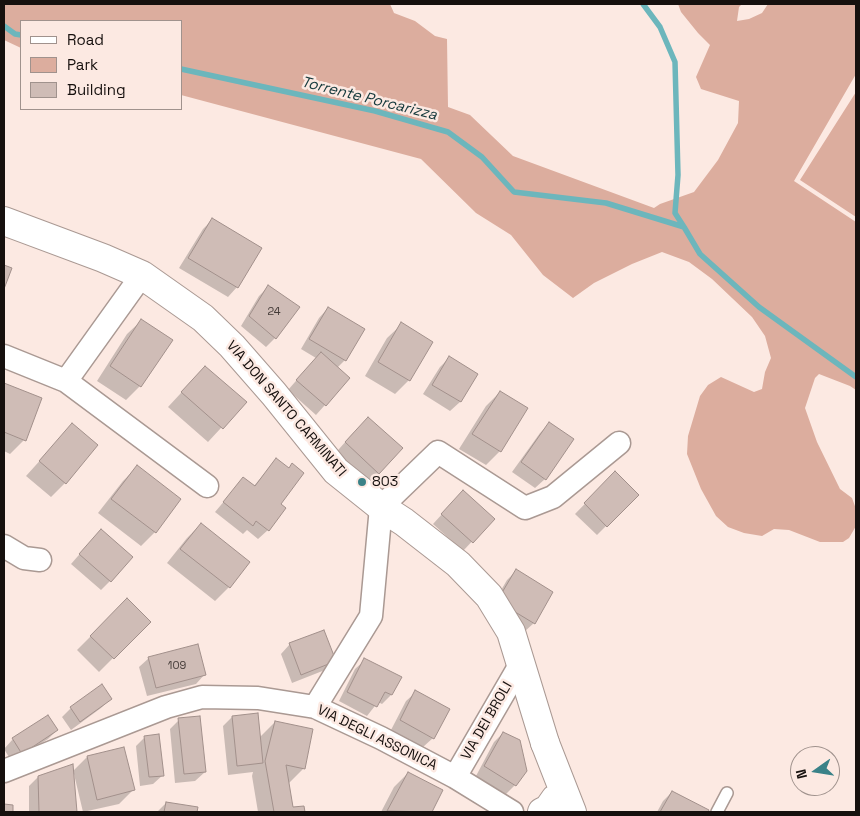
<!DOCTYPE html>
<html>
<head>
<meta charset="utf-8">
<style>
	body { margin:0 }
	#map { position:relative; width:860px; height:816px; overflow:hidden; background:#fce9e2; font-family:"Space Grotesk",sans-serif }
	canvas { display:block }
	.frame { position:absolute; inset:0; border:5px solid #16100e; pointer-events:none }
	.legend { position:absolute; left:20px; top:20px; width:162px; height:90px; box-sizing:border-box; background:#fce9e2; border:1px solid #a0928d; margin:0; padding:6px 9px; list-style:none; font-size:15px; color:#16100e }
	.legend li { display:flex; align-items:center; gap:10px; height:25px }
	.legend b { width:25px; border:1px solid #a0928d }
	.north { position:absolute; left:790px; top:746px; width:50px; height:50px; box-sizing:border-box; background:#fce9e2; border:1px solid #a0928d; border-radius:50%; rotate:257deg; font-size:14px; font-weight:700; line-height:20px; text-align:center; color:#16100e }
	.north::after { content:''; display:block; margin:auto; width:18px; height:22px; background:#3a8288; clip-path:polygon(50% 0,100% 100%,50% 72%,0 100%) }
</style>
</head>
<body>
<div id="map">
<canvas width="860" height="816"></canvas>
<div class="frame"></div>
<ul class="legend">
<li><b style="height:6px;background:#fff"></b>Road</li>
<li><b style="height:14px;background:#dcad9e"></b>Park</li>
<li><b style="height:14px;background:#cfbcb6"></b>Building</li>
</ul>
<div class="north">N</div>
</div>
<script>
const context = document.querySelector('canvas').getContext('2d');
context.lineJoin = 'round';
function fillPath(path, color) { context.fillStyle = color; context.fill(path, 'evenodd'); }
const toPath = rows => new Path2D(rows.map(r => 'M' + r).join(''));
function strokePath(path, color, width, dash) { context.strokeStyle = color; context.lineWidth = width; context.lineCap = dash ? 'butt' : 'round'; context.setLineDash(dash || []); context.stroke(path); }
function write(font, color, halo, rows, align = 'center') {
  context.font = font + ' "Space Grotesk",sans-serif'; context.lineWidth = 5; context.setLineDash([]); context.textBaseline = 'middle'; context.strokeStyle = halo; context.fillStyle = color; for (const [text, x, y, turn = 0] of rows) {
    context.save(); context.translate(x, y); context.rotate((+turn || 0) * Math.PI / 180); context.textAlign = isNaN(turn) ? turn : align; if (halo) context.strokeText(text, 0, 0); context.fillText(text, 0, 0); context.restore();
  }
}
const green = toPath([
	[4,4,390,4,394,13,415,21,435,36,447,39,448,107,470,115,513,156,654,208,660,204,694,192,718,160,738,123,739,101,701,89,696,77,710,45,698,33,681,12,678,4,742,4,739,7,737,21,749,19,762,13,768,4,856,4,856,74,794,181,856,222,856,390,850,386,819,374,815,378,805,408,817,442,840,489,852,498,856,509,856,526,849,538,843,542,820,542,789,530,774,529,762,536,744,533,728,527,716,516,701,489,687,454,688,436,700,396,708,385,721,377,754,392,762,389,765,372,771,358,765,336,752,317,712,279,689,262,662,252,632,264,594,283,573,298,543,275,511,235,476,213,421,159,181,95,181,21,21,21,21,48,4,40],
	[856,92,856,217,800,180]
]);
const shadow = toPath([
	[212,220,260,249,237,287,228,297,179,268,203,229],
	[268,287,275,338,266,347,241,326,259,296],
	[328,308,345,360,337,368,349,378,316,415,288,390,316,358,301,349,319,318],
	[142,320,140,386,126,400,97,381,127,334],
	[402,324,409,380,395,394,365,376,387,338],
	[449,358,476,374,460,402,450,411,423,394,440,367],
	[205,367,245,402,208,442,168,407],
	[4,384,41,399,24,440,10,454,4,451],
	[500,392,500,451,486,465,459,449,486,406],
	[549,424,572,440,545,479,535,488,512,472,540,433],
	[72,425,65,483,51,497,26,476],
	[354,432,379,473,365,487,332,457],
	[276,460,279,504,268,530,258,539,247,530,243,534,215,512,243,479,253,487],
	[137,467,155,532,141,546,98,513,123,481],
	[615,473,637,495,597,535,575,514],
	[454,501,493,519,463,551,433,524],
	[201,524,248,562,229,587,215,601,167,563,187,538],
	[92,540,110,581,101,590,71,564],
	[516,571,534,623,524,632,489,611,507,580],
	[113,614,149,622,99,672,77,650],
	[290,644,335,661,325,670,292,683,281,654],
	[149,658,205,674,196,684,147,696,139,667],
	[365,660,391,695,382,704,378,702,367,716,339,701,355,669],
	[416,692,433,738,423,747,391,730,406,701],
	[110,699,101,708,71,730,62,717,71,708],
	[48,716,57,730,48,739,12,762,4,749,13,739],
	[232,717,259,738,275,722,311,730,303,769,289,783,288,783,292,808,303,807,304,812,258,812,252,776,253,772,228,775,223,726],
	[179,720,205,772,195,781,175,783,170,729],
	[503,733,515,785,506,794,476,776,494,742],
	[145,737,163,775,153,784,140,786,136,746],
	[87,757,133,790,119,804,83,812,74,774,72,774,75,812,29,812,29,786,38,777,72,772],
	[408,773,442,791,431,812,381,812,394,787],
	[672,792,708,811,707,812,657,812,663,801],
	[166,803,197,808,196,812,157,812]
]);
const stream = toPath([
	[643,4,660,27,675,62,678,175,675,213,684,227],
	[4,26,15,34,21,35],
	[181,69,375,111,448,132,482,157,514,192,606,203,684,227,700,254,759,307,856,377]
]);
const building = toPath([
	[212,218,262,248,238,288,188,258,212,218],
	[4,265,12,268,4,289,4,265],
	[268,285,300,307,276,339,249,316,268,285],
	[328,307,365,329,346,361,309,339,328,307],
	[141,319,173,340,141,387,110,366,141,319],
	[401,322,433,342,410,381,378,362,401,322],
	[321,352,350,378,326,406,296,380,321,352],
	[449,356,478,374,461,402,432,385,449,356],
	[205,366,247,402,223,429,181,392,205,366],
	[4,383,42,398,26,441,4,432,4,383],
	[500,391,528,408,501,452,472,434,500,391],
	[368,417,403,448,379,474,345,442,368,417],
	[549,422,574,439,546,480,521,462,549,422],
	[72,423,98,445,66,484,39,461,72,423],
	[276,458,289,468,292,463,304,473,281,504,286,508,269,531,256,521,253,526,223,502,243,477,255,486,276,458],
	[137,465,181,499,156,533,111,499,137,465],
	[615,471,639,495,607,527,584,503,615,471],
	[463,490,495,519,473,543,441,514,463,490],
	[201,523,250,562,230,588,180,549,201,523],
	[101,529,133,557,111,582,79,554,101,529],
	[516,569,553,592,535,624,497,601,516,569],
	[127,598,151,622,114,659,90,636,127,598],
	[324,630,336,661,301,675,289,643,324,630],
	[198,644,206,675,156,688,148,657,198,644],
	[364,658,402,677,392,695,385,692,377,707,347,692,364,658],
	[102,684,112,699,80,722,70,707,102,684],
	[415,690,450,709,434,739,400,720,415,690],
	[258,713,263,763,237,766,232,716,258,713],
	[48,715,58,730,22,754,12,738,48,715],
	[200,716,206,772,184,774,178,718,200,716],
	[275,721,313,729,305,769,286,765,293,807,304,806,305,812,274,812,265,761,275,721],
	[503,732,520,740,527,771,516,786,484,766,503,732],
	[159,734,164,776,149,777,144,736,159,734],
	[124,747,135,790,97,800,87,756,124,747],
	[73,764,77,812,39,812,38,776,73,764],
	[408,772,443,790,432,812,387,811,408,772],
	[672,791,709,810,708,812,660,812,672,791],
	[166,802,198,807,197,812,164,812,166,802],
	[4,804,13,805,13,812,4,812,4,804]
]);
const service = toPath([
	[717,812,727,793]
]);
const minor = toPath([
	[142,275,66,381,207,486],
	[4,356,66,381],
	[4,546,24,558,40,560],
	[315,707,371,616,381,507,438,452,525,508,553,497,619,443],
	[4,771,166,707,202,697,258,698,315,707,381,738,455,777,512,812],
	[455,777,520,665]
]);
const tertiary = toPath([
	[545,743,572,812],
	[542,812,548,809,555,799]
]);
const secondary = toPath([
	[4,221,103,258,142,275,203,318,232,346,274,394,336,471,381,507,404,522,458,564,489,596,511,632,545,743]
]);
const markers = [
	[362,482,5,"#3a8288"]
];
const numberNames = [
	["24",274,312],
	["109",177,666]
];
const streetNames = [
	["VIA DON SANTO CARMINATI",286,409,49],
	["VIA DEI BROLI",487,721,-60],
	["VIA DEGLI ASSONICA",377,738,26]
];
const poiNames = [
	["803",372,482]
];
const waterNames = [
	["Torrente Porcarizza",369,99,14]
];
fillPath(green, '#dcad9e');
fillPath(shadow, '#0003');
strokePath(stream, '#6cb6bc', 5.5);
fillPath(building, '#cfbcb6');
strokePath(building, '#a2908b', 1);
strokePath(service, '#aa9993', 14);
strokePath(minor, '#aa9993', 25);
strokePath(tertiary, '#aa9993', 30);
strokePath(secondary, '#aa9993', 30);
strokePath(service, '#fff', 11);
strokePath(minor, '#fff', 22);
strokePath(tertiary, '#fff', 28);
strokePath(secondary, '#fff', 28);
for (const [x, y, r, color] of markers) { const dot = new Path2D(); dot.arc(x, y, r, 0, 2 * Math.PI); context.fillStyle = color; context.fill(dot); strokePath(dot, '#fce9e2', 2); }
write('11px', '#443b38', null, numberNames);
write('14px', '#16100e', '#fce9e2', streetNames);
write('14px', '#16100e', '#fce9e2', poiNames, 'left');
write('italic 15px', '#13383b', '#fce9e2', waterNames);
</script>
</body>
</html>
